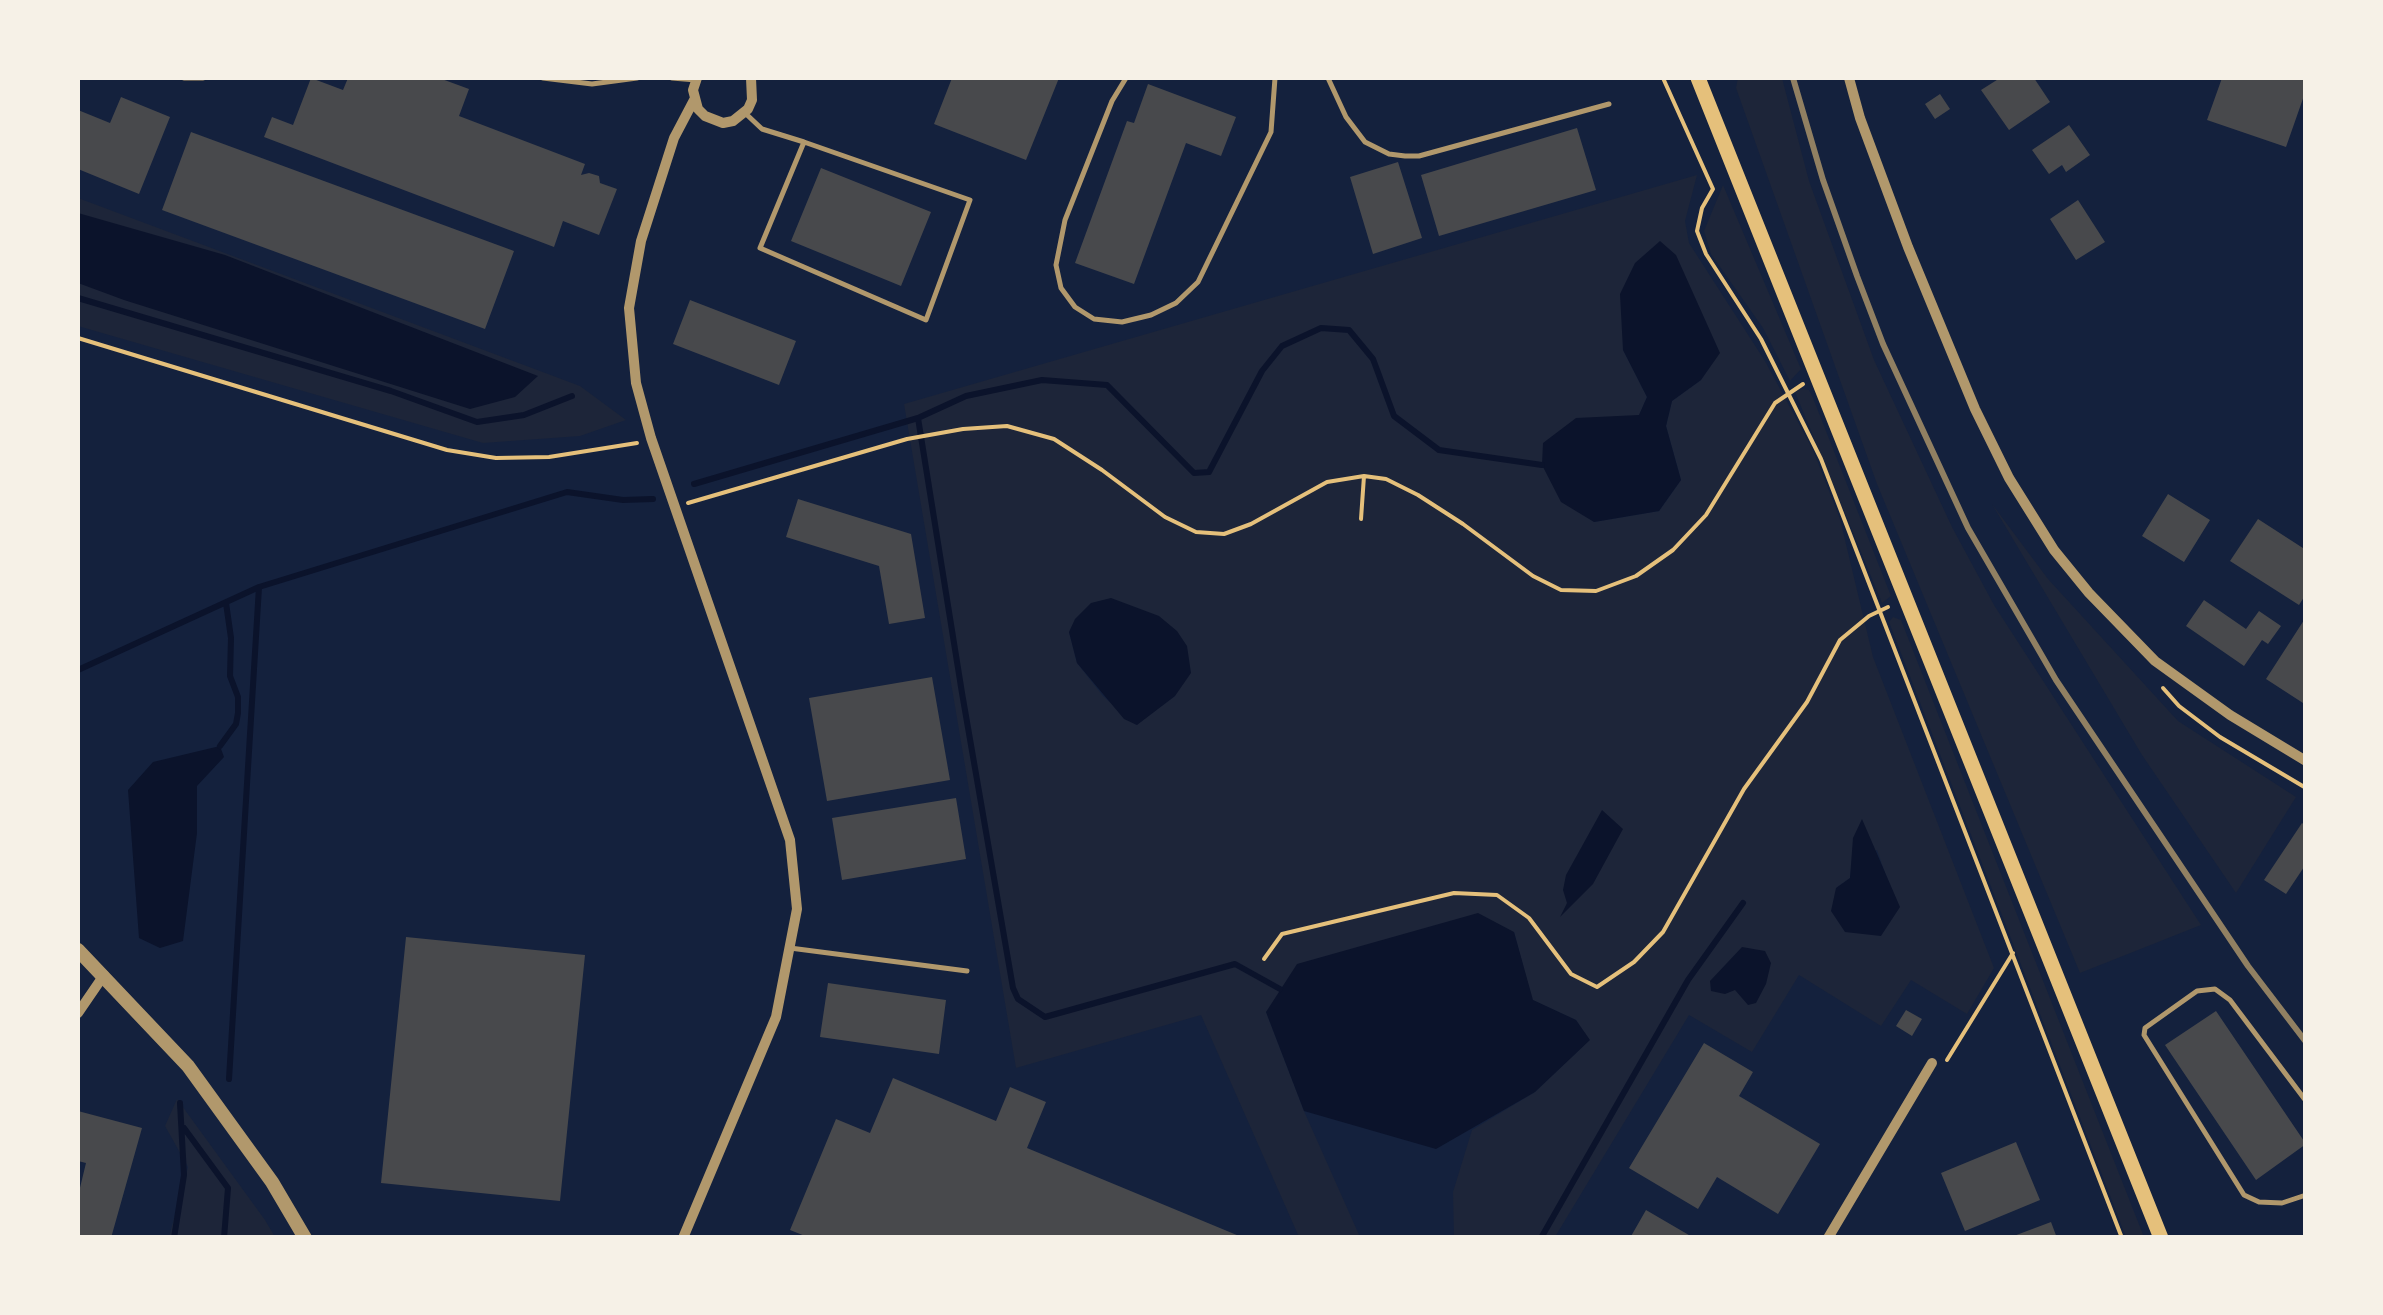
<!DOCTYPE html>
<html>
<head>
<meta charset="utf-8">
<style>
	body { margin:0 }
	#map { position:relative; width:2383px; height:1315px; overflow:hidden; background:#14213d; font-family:"Nunito Sans",sans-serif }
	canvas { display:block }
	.frame { position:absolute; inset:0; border:80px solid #f6f1e7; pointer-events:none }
</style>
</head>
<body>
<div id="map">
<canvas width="2383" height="1315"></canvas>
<div class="frame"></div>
</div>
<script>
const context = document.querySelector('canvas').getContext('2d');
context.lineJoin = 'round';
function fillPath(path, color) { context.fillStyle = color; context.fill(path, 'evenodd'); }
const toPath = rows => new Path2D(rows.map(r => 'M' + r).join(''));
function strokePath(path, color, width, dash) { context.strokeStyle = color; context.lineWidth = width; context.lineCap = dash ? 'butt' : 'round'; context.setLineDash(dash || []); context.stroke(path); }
const green = toPath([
	[1738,78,1782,78,1809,181,1874,360,1952,527,1994,605,2201,925,2080,973,1877,484,1736,88],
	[1697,175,1685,221,1689,243,1765,361,1813,450,1840,519,1873,657,1994,968,1967,1014,1911,980,1881,1026,1799,975,1752,1052,1689,1015,1555,1237,1454,1238,1453,1192,1472,1130,1535,1092,1589,1040,1576,1020,1532,1000,1514,932,1266,1012,1304,1111,1360,1237,1299,1237,1201,1015,1016,1068,904,404],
	[1623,350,1701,380,1672,401,1666,426,1681,480,1659,511,1594,522,1576,419,1639,416,1647,397],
	[1069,632,1175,696,1136,725,1103,696,1077,663],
	[1877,850,1886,876,1836,888,1850,878,1852,865],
	[1723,185,1801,369,1790,381,1763,328,1711,254,1704,231],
	[78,198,580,386,626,420,580,436,483,443,78,326],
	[1802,389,1809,390,1813,398,1891,596,1882,603,1795,392],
	[1992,504,2048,579,2178,721,2296,797,2236,893,2142,755],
	[1893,617,1901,620,2144,1237,2126,1237,1889,622],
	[177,1099,265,1220,275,1237,169,1237,188,1167,165,1126]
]);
const water = toPath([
	[78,213,225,255,538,376,515,397,470,409,124,300,78,283],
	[1660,241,1676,255,1720,353,1701,380,1672,401,1666,426,1681,480,1659,511,1594,522,1561,502,1542,465,1543,443,1576,418,1639,415,1647,397,1623,350,1620,294,1635,263],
	[1111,598,1159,616,1177,631,1187,646,1191,673,1175,696,1137,725,1124,719,1077,663,1069,632,1075,619,1091,603],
	[220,746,224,757,197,786,197,833,183,941,160,948,139,938,128,790,153,762],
	[1602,810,1623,829,1593,884,1560,917,1567,903,1563,890,1566,875],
	[1862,819,1900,907,1881,936,1845,932,1831,911,1836,888,1850,878,1853,838],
	[1478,913,1514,932,1533,1000,1576,1020,1590,1040,1535,1092,1436,1149,1304,1111,1266,1012,1297,964],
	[1742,947,1765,951,1771,963,1766,984,1756,1003,1748,1005,1735,990,1725,994,1711,991,1710,981]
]);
const stream = toPath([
	[78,298,391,391,477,422,524,415,572,396],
	[918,418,962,693,1013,988,1018,999,1045,1017,1235,964,1280,989],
	[694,484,918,418,966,396,1042,380,1107,385,1194,473,1209,472,1262,371,1282,346,1321,328,1349,330,1373,359,1394,416,1439,450,1542,465],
	[78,670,259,587,567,492,623,500,653,499],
	[220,746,236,724,238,713,238,697,230,676,231,638,226,603],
	[229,1079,259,587],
	[184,1128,228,1188,224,1238],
	[174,1238,184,1175,180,1103],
	[1541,1238,1688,980,1743,903]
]);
const building = toPath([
	[311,78,343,90,348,78,439,78,469,89,459,116,585,164,581,175,589,173,599,176,600,183,617,189,599,235,563,221,554,247,264,137,272,117,293,125],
	[952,78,1059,78,1026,160,934,124],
	[2000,78,2034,78,2050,102,2009,130,1981,90],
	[2222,78,2306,78,2306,90,2286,147,2207,120],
	[1148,84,1236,117,1221,156,1186,143,1134,284,1075,263,1127,121,1134,123],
	[1940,94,1950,109,1935,119,1925,104],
	[121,97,170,117,139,194,78,169,78,110,110,123],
	[2069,125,2090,155,2066,172,2062,165,2049,174,2032,150],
	[1577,128,1596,190,1439,236,1421,175],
	[191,132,514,251,485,329,162,210],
	[1398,162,1422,238,1373,254,1350,177],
	[821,168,931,212,901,286,791,241],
	[2078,200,2105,242,2076,260,2050,219],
	[690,300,796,341,779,385,673,344],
	[2168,494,2210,520,2184,562,2142,536],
	[798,499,911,534,925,618,889,624,879,566,786,537],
	[2258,519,2306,550,2306,594,2299,605,2230,561],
	[2204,600,2246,629,2259,611,2281,626,2268,644,2262,640,2244,666,2186,626],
	[2306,617,2306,700,2303,703,2266,679],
	[932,677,950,780,827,801,809,698],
	[956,798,966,859,842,880,832,818],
	[2302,823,2306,826,2306,864,2286,894,2264,880],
	[406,937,585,955,560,1201,381,1183],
	[828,983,946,1000,939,1054,820,1037],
	[1906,1010,1922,1019,1912,1036,1896,1026],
	[2216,1011,2306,1144,2256,1180,2165,1045],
	[1704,1043,1753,1072,1739,1096,1820,1144,1778,1214,1717,1177,1698,1209,1629,1168],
	[893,1078,996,1121,1010,1087,1046,1102,1027,1148,1244,1238,810,1238,790,1230,836,1119,870,1133],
	[78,1111,142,1128,111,1238,78,1238,78,1196,86,1163,78,1161],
	[2016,1142,2040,1200,1965,1231,1941,1173],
	[1646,1210,1694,1238,1630,1238],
	[2051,1222,2057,1238,2011,1238,2011,1237]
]);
const path = toPath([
	[1663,78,1713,189,1702,208,1697,231,1706,254,1761,339,1821,459,2122,1238],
	[78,338,447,450,496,458,549,457,637,443],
	[688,503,907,439,963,429,1007,426,1054,439,1102,470,1165,517,1196,532,1224,534,1251,524,1327,482,1364,476,1386,479,1418,495,1463,524,1533,576,1561,590,1596,591,1636,576,1673,550,1706,515,1775,403,1803,384],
	[1361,519,1364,476],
	[2163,688,2179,706,2220,737,2306,788],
	[1264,959,1282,934,1454,893,1497,895,1529,918,1571,974,1597,987,1634,962,1663,932,1744,789,1807,702,1840,640,1869,616,1888,607],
	[1947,1060,2013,953]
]);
const service = toPath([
	[184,78,203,78],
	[543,78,592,84,637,78],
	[672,78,696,80],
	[1126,78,1112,101,1065,220,1056,265,1061,288,1075,307,1094,319,1122,322,1151,315,1176,303,1198,282,1271,132,1275,78],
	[1328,78,1346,117,1365,142,1389,154,1405,156,1419,156,1609,104],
	[745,113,762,129,804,142,970,200,926,320,760,248,804,142],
	[790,948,967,971],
	[2306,1101,2230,1000,2215,989,2197,991,2145,1028,2144,1035,2244,1195,2259,1202,2282,1203,2306,1195]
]);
const minor = toPath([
	[697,78,693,90,698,109,705,116,723,123,733,121,748,109,752,100,751,78],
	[1849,78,1860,118,1908,247,1975,409,2009,478,2054,550,2089,593,2155,661,2230,715,2306,761],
	[78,1013,104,975],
	[683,1238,776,1017,797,909,790,840,651,438,636,383,629,308,641,241,674,138,694,100],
	[1828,1238,1932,1063]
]);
const tertiary = toPath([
	[78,950,188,1066,272,1182,305,1238]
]);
const secondary = toPath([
	[1698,78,2161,1238]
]);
const rail = toPath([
	[1793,78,1823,180,1857,276,1883,344,1968,528,2056,680,2248,966,2306,1042]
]);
fillPath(green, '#1d2539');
fillPath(water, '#0b132b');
strokePath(stream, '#0b132b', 6);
fillPath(building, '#48494c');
strokePath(path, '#e5c07b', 4);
strokePath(service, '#b1986c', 5);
strokePath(minor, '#b1986c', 10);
strokePath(tertiary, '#b1986c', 14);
strokePath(secondary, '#e5c07b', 15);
strokePath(rail, '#918062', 6);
</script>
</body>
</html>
